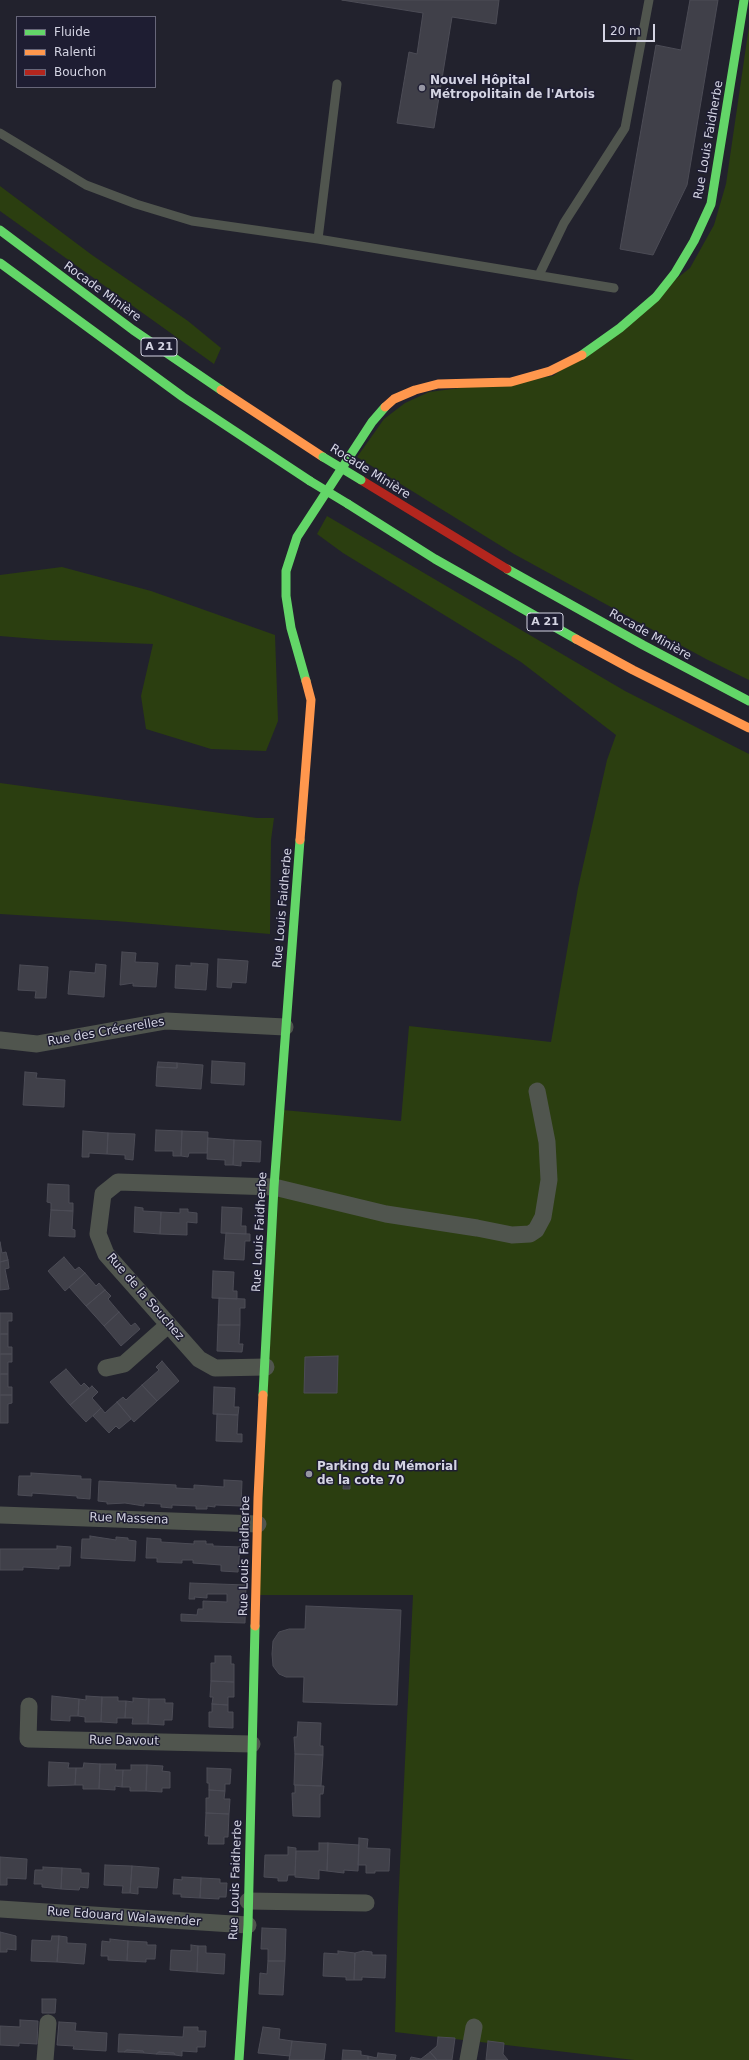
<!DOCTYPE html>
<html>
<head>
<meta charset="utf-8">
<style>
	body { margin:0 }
	#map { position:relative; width:749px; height:2060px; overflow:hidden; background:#22222d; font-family:"DejaVu Sans",sans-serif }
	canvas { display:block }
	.legend { position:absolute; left:16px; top:16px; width:140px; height:72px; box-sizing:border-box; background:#1e1d32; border:1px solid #676679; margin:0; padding:5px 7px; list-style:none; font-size:12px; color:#d4d4e3 }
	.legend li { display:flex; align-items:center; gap:8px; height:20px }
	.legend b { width:20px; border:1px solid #676679 }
	.scale { position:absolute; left:603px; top:24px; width:52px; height:18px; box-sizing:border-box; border:2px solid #d4d4e3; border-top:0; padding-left:5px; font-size:12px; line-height:14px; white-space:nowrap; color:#d4d4e3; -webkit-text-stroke:3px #1e1d32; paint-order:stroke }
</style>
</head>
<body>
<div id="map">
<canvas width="749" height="2060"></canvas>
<ul class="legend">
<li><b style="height:5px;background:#63d668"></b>Fluide</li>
<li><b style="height:5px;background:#ff974d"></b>Ralenti</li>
<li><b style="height:5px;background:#b3261e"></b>Bouchon</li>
</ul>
<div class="scale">20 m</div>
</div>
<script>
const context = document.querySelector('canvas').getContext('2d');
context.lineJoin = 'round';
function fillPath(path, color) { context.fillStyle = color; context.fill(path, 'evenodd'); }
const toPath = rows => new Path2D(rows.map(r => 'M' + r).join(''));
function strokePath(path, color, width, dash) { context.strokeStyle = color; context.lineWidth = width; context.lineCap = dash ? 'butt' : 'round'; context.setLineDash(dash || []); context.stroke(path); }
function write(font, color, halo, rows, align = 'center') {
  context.font = font + ' "DejaVu Sans",sans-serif'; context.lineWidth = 3; context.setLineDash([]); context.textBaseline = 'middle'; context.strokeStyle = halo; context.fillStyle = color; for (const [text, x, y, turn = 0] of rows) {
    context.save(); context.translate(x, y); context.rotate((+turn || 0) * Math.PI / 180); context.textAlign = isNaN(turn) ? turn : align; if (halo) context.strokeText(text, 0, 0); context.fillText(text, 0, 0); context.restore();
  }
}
const green = toPath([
	[749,26,749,680,706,659,514,554,357,457,384,419,405,403,429,392,553,376,690,268,714,225,726,184],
	[0,186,92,255,188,321,221,348,214,364,0,211],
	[327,516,625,691,749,754,749,2060,634,2060,395,2032,398,1907,413,1595,256,1595,283,1110,401,1121,409,1026,551,1042,578,888,607,760,616,735,521,662,343,553,317,534],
	[62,567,151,591,275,635,278,721,266,751,211,749,146,729,141,696,153,644,48,640,0,636,0,575],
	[0,783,257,818,274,818,271,840,270,934,116,921,0,914]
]);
const building = toPath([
	[342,0,499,0,496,24,452,17,434,128,397,123,409,52,417,54,423,13,342,0],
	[690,0,718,0,687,185,653,255,620,249,656,45,681,50,690,0],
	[122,952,136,953,135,962,158,963,156,987,133,986,133,983,120,985,122,952],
	[218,959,248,961,246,983,232,982,231,988,217,987,218,959],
	[191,963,208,964,206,990,175,988,176,965,191,966,191,963],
	[96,964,106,965,104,997,68,994,70,971,95,973,96,964],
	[20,965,48,967,46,998,35,998,36,991,18,990,20,965],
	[212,1061,245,1063,244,1085,211,1083,212,1061],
	[158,1062,177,1063,177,1068,157,1067,158,1062],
	[177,1063,203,1065,201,1089,156,1086,157,1067,177,1068,177,1063],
	[25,1072,37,1073,36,1078,65,1080,64,1107,23,1105,25,1072],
	[156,1130,182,1131,181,1156,173,1156,173,1151,155,1151,156,1130],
	[83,1131,108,1133,107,1154,89,1153,89,1157,82,1157,83,1131],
	[182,1131,208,1132,207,1153,189,1153,188,1157,181,1156,182,1131],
	[108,1133,135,1134,133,1160,125,1159,125,1155,107,1154,108,1133],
	[208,1138,234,1140,233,1165,225,1165,225,1160,207,1159,208,1138],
	[234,1140,261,1141,260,1162,241,1161,241,1166,233,1165,234,1140],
	[48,1184,69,1185,69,1203,73,1203,73,1211,51,1210,51,1203,47,1202,48,1184],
	[135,1207,143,1208,143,1211,161,1212,160,1234,134,1232,135,1207],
	[222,1207,242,1208,241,1226,246,1226,246,1234,221,1233,222,1207],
	[180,1209,188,1209,188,1212,197,1213,197,1223,187,1222,187,1235,160,1234,161,1212,180,1213,180,1209],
	[51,1210,73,1211,72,1229,75,1230,75,1237,49,1236,51,1210],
	[226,1233,250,1234,250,1241,245,1241,244,1260,224,1259,226,1233],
	[0,1242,2,1253,6,1252,8,1260,0,1262,0,1242],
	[64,1257,75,1270,79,1267,85,1273,65,1291,48,1271,64,1257],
	[8,1260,9,1268,5,1269,9,1289,0,1290,0,1262,8,1260],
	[213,1271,234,1272,233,1291,237,1291,237,1299,212,1298,213,1271],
	[85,1273,96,1286,99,1283,105,1290,86,1306,69,1287,85,1273],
	[105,1290,111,1296,108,1299,119,1312,104,1326,86,1306,105,1290],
	[219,1298,245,1299,245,1308,240,1308,240,1325,218,1325,219,1298],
	[119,1312,131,1326,135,1323,140,1329,121,1346,104,1326,119,1312],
	[0,1313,12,1313,12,1321,8,1321,8,1334,0,1334,0,1313],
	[218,1325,240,1325,239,1344,243,1344,242,1352,217,1351,218,1325],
	[0,1334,8,1334,8,1347,12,1347,12,1354,0,1354,0,1334],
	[0,1354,12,1354,12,1362,8,1362,8,1374,0,1374,0,1354],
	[338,1356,337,1393,304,1393,305,1357,338,1356],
	[162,1361,179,1381,157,1401,142,1385,159,1370,156,1367,162,1361],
	[66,1369,81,1386,84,1383,89,1388,70,1405,50,1382,66,1369],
	[0,1374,8,1374,8,1387,12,1387,12,1395,0,1395,0,1374],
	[142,1385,157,1401,134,1422,117,1402,123,1397,126,1400,142,1385],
	[92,1386,98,1392,92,1398,101,1408,86,1422,70,1405,92,1386],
	[214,1387,235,1388,234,1407,239,1407,238,1415,213,1414,214,1387],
	[0,1395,12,1395,12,1403,8,1404,8,1423,0,1423,0,1395],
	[117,1402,131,1419,119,1429,116,1426,109,1433,93,1416,101,1408,105,1413,117,1402],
	[217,1414,238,1415,237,1434,242,1434,242,1442,216,1441,217,1414],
	[31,1473,81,1476,81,1479,91,1479,90,1499,77,1498,77,1496,32,1493,32,1496,18,1495,19,1476,31,1476,31,1473],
	[224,1480,242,1481,241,1506,215,1505,215,1507,207,1506,207,1509,196,1509,196,1506,172,1505,172,1508,161,1507,161,1504,144,1503,144,1506,125,1503,107,1504,107,1502,98,1501,99,1481,176,1485,176,1488,194,1489,194,1485,224,1487,224,1480],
	[344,1480,350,1480,350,1489,343,1489,344,1480],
	[90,1536,116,1540,116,1537,128,1538,128,1540,136,1541,135,1561,81,1558,82,1539,90,1539,90,1536],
	[147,1538,161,1539,161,1542,194,1544,194,1541,206,1541,206,1544,213,1544,213,1546,240,1547,238,1572,221,1571,221,1565,193,1563,193,1560,182,1560,182,1563,157,1562,157,1558,146,1558,147,1538],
	[57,1546,71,1547,70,1566,59,1566,59,1569,23,1567,23,1570,0,1570,0,1549,57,1549,57,1546],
	[190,1583,246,1585,245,1623,181,1621,181,1614,197,1615,198,1609,203,1609,203,1601,227,1602,227,1594,207,1594,207,1598,194,1597,195,1599,189,1599,190,1583],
	[306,1606,401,1610,397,1705,303,1702,304,1677,286,1677,279,1674,273,1666,272,1654,273,1641,279,1632,289,1629,305,1629,306,1606],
	[215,1656,231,1656,231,1664,234,1664,234,1682,211,1681,211,1663,215,1663,215,1656],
	[211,1681,234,1682,234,1697,228,1697,228,1705,212,1704,213,1697,210,1697,211,1681],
	[52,1696,79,1699,78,1716,70,1716,70,1721,51,1720,52,1696],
	[86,1696,102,1697,101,1722,85,1722,85,1717,78,1716,79,1699,86,1700,86,1696],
	[102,1697,118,1697,118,1701,126,1701,125,1718,117,1718,117,1723,101,1722,102,1697],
	[133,1698,149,1699,148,1724,132,1724,133,1718,125,1718,126,1701,133,1702,133,1698],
	[149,1699,165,1699,165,1703,173,1703,172,1720,164,1720,164,1725,148,1724,149,1699],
	[212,1704,228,1705,228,1712,233,1712,233,1728,209,1727,209,1712,212,1712,212,1704],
	[298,1722,321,1723,320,1746,323,1746,323,1755,295,1754,294,1737,297,1737,298,1722],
	[295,1754,323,1755,321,1786,294,1785,295,1754],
	[49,1762,69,1763,68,1768,76,1768,75,1785,48,1786,49,1762],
	[84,1763,100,1764,99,1789,83,1789,83,1785,75,1785,76,1768,83,1768,84,1763],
	[100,1764,116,1764,115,1770,123,1770,122,1787,115,1786,115,1790,99,1789,100,1764],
	[131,1765,147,1765,146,1791,130,1791,130,1787,122,1787,123,1770,131,1770,131,1765],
	[147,1765,163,1766,162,1771,170,1772,170,1788,162,1788,162,1792,146,1791,147,1765],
	[207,1768,231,1769,230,1784,225,1784,225,1791,209,1790,209,1783,207,1783,207,1768],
	[295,1785,324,1786,323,1794,320,1794,320,1817,293,1816,292,1793,295,1793,295,1785],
	[209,1790,225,1791,224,1799,230,1799,229,1814,206,1813,206,1798,209,1798,209,1790],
	[206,1813,229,1814,228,1837,224,1837,224,1844,208,1844,209,1836,205,1836,206,1813],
	[359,1838,368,1839,367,1848,390,1849,389,1871,375,1871,375,1873,366,1873,366,1865,358,1865,359,1838],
	[319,1843,328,1843,327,1871,319,1870,319,1879,295,1877,296,1851,319,1851,319,1843],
	[328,1843,359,1845,358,1871,344,1870,344,1873,327,1871,328,1843],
	[288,1847,296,1848,295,1875,288,1875,287,1881,278,1881,278,1878,264,1877,265,1855,288,1855,288,1847],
	[0,1857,27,1859,26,1879,7,1878,7,1885,0,1885,0,1857],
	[105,1865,132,1866,130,1893,122,1893,123,1886,104,1885,105,1865],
	[132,1866,159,1868,157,1888,138,1887,138,1894,130,1893,132,1866],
	[43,1867,62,1868,61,1889,42,1887,42,1884,34,1884,35,1870,43,1870,43,1867],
	[62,1868,81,1869,81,1873,89,1873,88,1888,80,1887,79,1890,61,1889,62,1868],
	[182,1877,201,1878,200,1898,181,1897,181,1894,173,1894,174,1879,182,1880,182,1877],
	[201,1878,220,1879,220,1883,227,1883,226,1897,219,1897,219,1899,200,1898,201,1878],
	[262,1928,286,1929,285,1961,268,1961,268,1949,261,1949,262,1928],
	[0,1932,16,1936,16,1950,7,1949,7,1952,0,1952,0,1932],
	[52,1936,59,1936,57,1962,31,1961,32,1940,51,1941,52,1936],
	[59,1936,67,1937,67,1943,86,1944,84,1964,57,1962,59,1936],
	[110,1939,128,1941,127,1961,108,1960,108,1956,101,1956,102,1941,110,1942,110,1939],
	[128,1941,147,1942,147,1945,156,1945,155,1959,146,1959,146,1962,127,1961,128,1941],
	[191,1945,198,1946,197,1972,170,1970,171,1950,191,1951,191,1945],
	[198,1946,206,1946,206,1953,225,1954,224,1974,197,1972,198,1946],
	[338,1951,355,1953,354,1980,346,1980,346,1977,323,1976,324,1953,338,1954,338,1951],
	[363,1951,372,1952,372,1955,386,1955,385,1978,362,1977,362,1980,354,1980,355,1953,363,1951],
	[268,1961,285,1961,283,1995,259,1994,260,1973,267,1974,268,1961],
	[42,1999,56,1999,55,2013,42,2013,42,1999],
	[20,2020,38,2021,37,2044,19,2043,19,2046,0,2045,0,2026,20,2027,20,2020],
	[59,2022,76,2023,75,2031,107,2033,106,2051,73,2049,74,2046,57,2045,59,2022],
	[184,2027,198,2027,198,2031,206,2031,205,2047,197,2047,197,2052,182,2051,182,2056,175,2055,174,2053,159,2052,156,2054,144,2053,143,2051,127,2050,124,2052,118,2052,119,2034,183,2037,184,2027],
	[263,2027,280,2029,279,2039,292,2041,290,2056,258,2053,263,2027],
	[438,2037,455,2038,452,2060,437,2060,430,2052,437,2046,438,2037],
	[292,2041,326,2044,324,2060,289,2060,292,2041],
	[488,2041,504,2043,503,2054,508,2060,486,2060,488,2041],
	[127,2050,143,2051,144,2053,124,2052,127,2050],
	[343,2050,361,2051,361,2055,368,2056,368,2060,342,2060,343,2050],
	[159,2052,174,2053,175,2055,156,2054,159,2052],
	[430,2052,437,2060,410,2060,411,2057,421,2059,430,2052],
	[378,2053,396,2055,395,2060,368,2060,368,2056,377,2058,378,2053]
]);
const lane = toPath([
	[0,133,86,185,136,204,192,221,318,239,614,288],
	[318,239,337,84],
	[539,275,564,223,625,128,649,0]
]);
const street = toPath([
	[0,1040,37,1044,166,1021,285,1027],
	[266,1367,215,1368,199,1359,106,1254,98,1234,103,1194,118,1182,274,1187,386,1214,477,1228,512,1235,530,1234,536,1230,543,1217,549,1180,547,1142,537,1091],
	[106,1368,124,1364,168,1325],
	[0,1515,258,1524],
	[29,1706,28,1739,252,1744],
	[248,1901,366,1903],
	[0,1909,248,1925],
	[45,2060,48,2023],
	[468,2060,474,2027]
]);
const fast = toPath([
	[0,230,133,330,221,390],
	[0,263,183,397,310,481],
	[582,355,620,328,656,297,675,273,694,241,711,204,744,0],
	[348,504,435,559,576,639],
	[507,569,643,645,749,701],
	[306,681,291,628,286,596,286,571,297,537,372,422,385,407],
	[263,1395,274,1187,300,840],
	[239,2060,248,1925,255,1626]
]);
const slow = toPath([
	[221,390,323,457],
	[385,407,394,399,415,390,438,384,511,382,550,371,582,355],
	[576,639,633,670,749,728],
	[300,840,311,700,306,681],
	[255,1626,258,1498,263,1395]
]);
const jam = toPath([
	[361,480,507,569]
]);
const fastBridge = toPath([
	[323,457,361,480],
	[310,481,348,504]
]);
const markers = [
	[422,88,4,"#9696a3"],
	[309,1474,4,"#9696a3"]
];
const shields = [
	[159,347,36],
	[545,622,36]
];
const shieldNames = [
	["A 21",159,347],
	["A 21",545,622]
];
const poiNames = [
	["Nouvel Hôpital",430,81],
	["Métropolitain de l'Artois",430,95],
	["Parking du Mémorial",317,1467],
	["de la cote 70",317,1481]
];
const streetNames = [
	["Rue Louis Faidherbe",709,140,-80],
	["Rocade Minière",102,292,36],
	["Rocade Minière",370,472,32],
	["Rocade Minière",650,635,29],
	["Rue Louis Faidherbe",283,908,-85],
	["Rue des Crécerelles",106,1032,-10],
	["Rue Louis Faidherbe",260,1232,-87],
	["Rue de la Souchez",145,1297,49],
	["Rue Massena",129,1519,2],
	["Rue Louis Faidherbe",245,1556,-89],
	["Rue Davout",124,1741,1],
	["Rue Louis Faidherbe",236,1880,-88],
	["Rue Edouard Walawender",124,1917,4]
];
fillPath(green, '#2b3e10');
fillPath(building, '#404049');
strokePath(building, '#4c4c56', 1);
strokePath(lane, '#50554e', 9);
strokePath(street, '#50554e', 17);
strokePath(fast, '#63d668', 9);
strokePath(slow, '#ff974d', 9);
strokePath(jam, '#b3261e', 9);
strokePath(fastBridge, '#63d668', 9);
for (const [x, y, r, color] of markers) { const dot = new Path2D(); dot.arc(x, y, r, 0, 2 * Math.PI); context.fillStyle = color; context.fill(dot); strokePath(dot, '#1e1d32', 1.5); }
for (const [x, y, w] of shields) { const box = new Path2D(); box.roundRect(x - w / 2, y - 9, w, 18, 3); context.fillStyle = '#1e1d32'; context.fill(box); strokePath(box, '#d4d4e3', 1); }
write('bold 11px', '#d4d4e3', null, shieldNames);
write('bold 12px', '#d4d4e3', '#1e1d32', poiNames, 'left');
write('12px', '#d4d4e3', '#1e1d32', streetNames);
</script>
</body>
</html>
